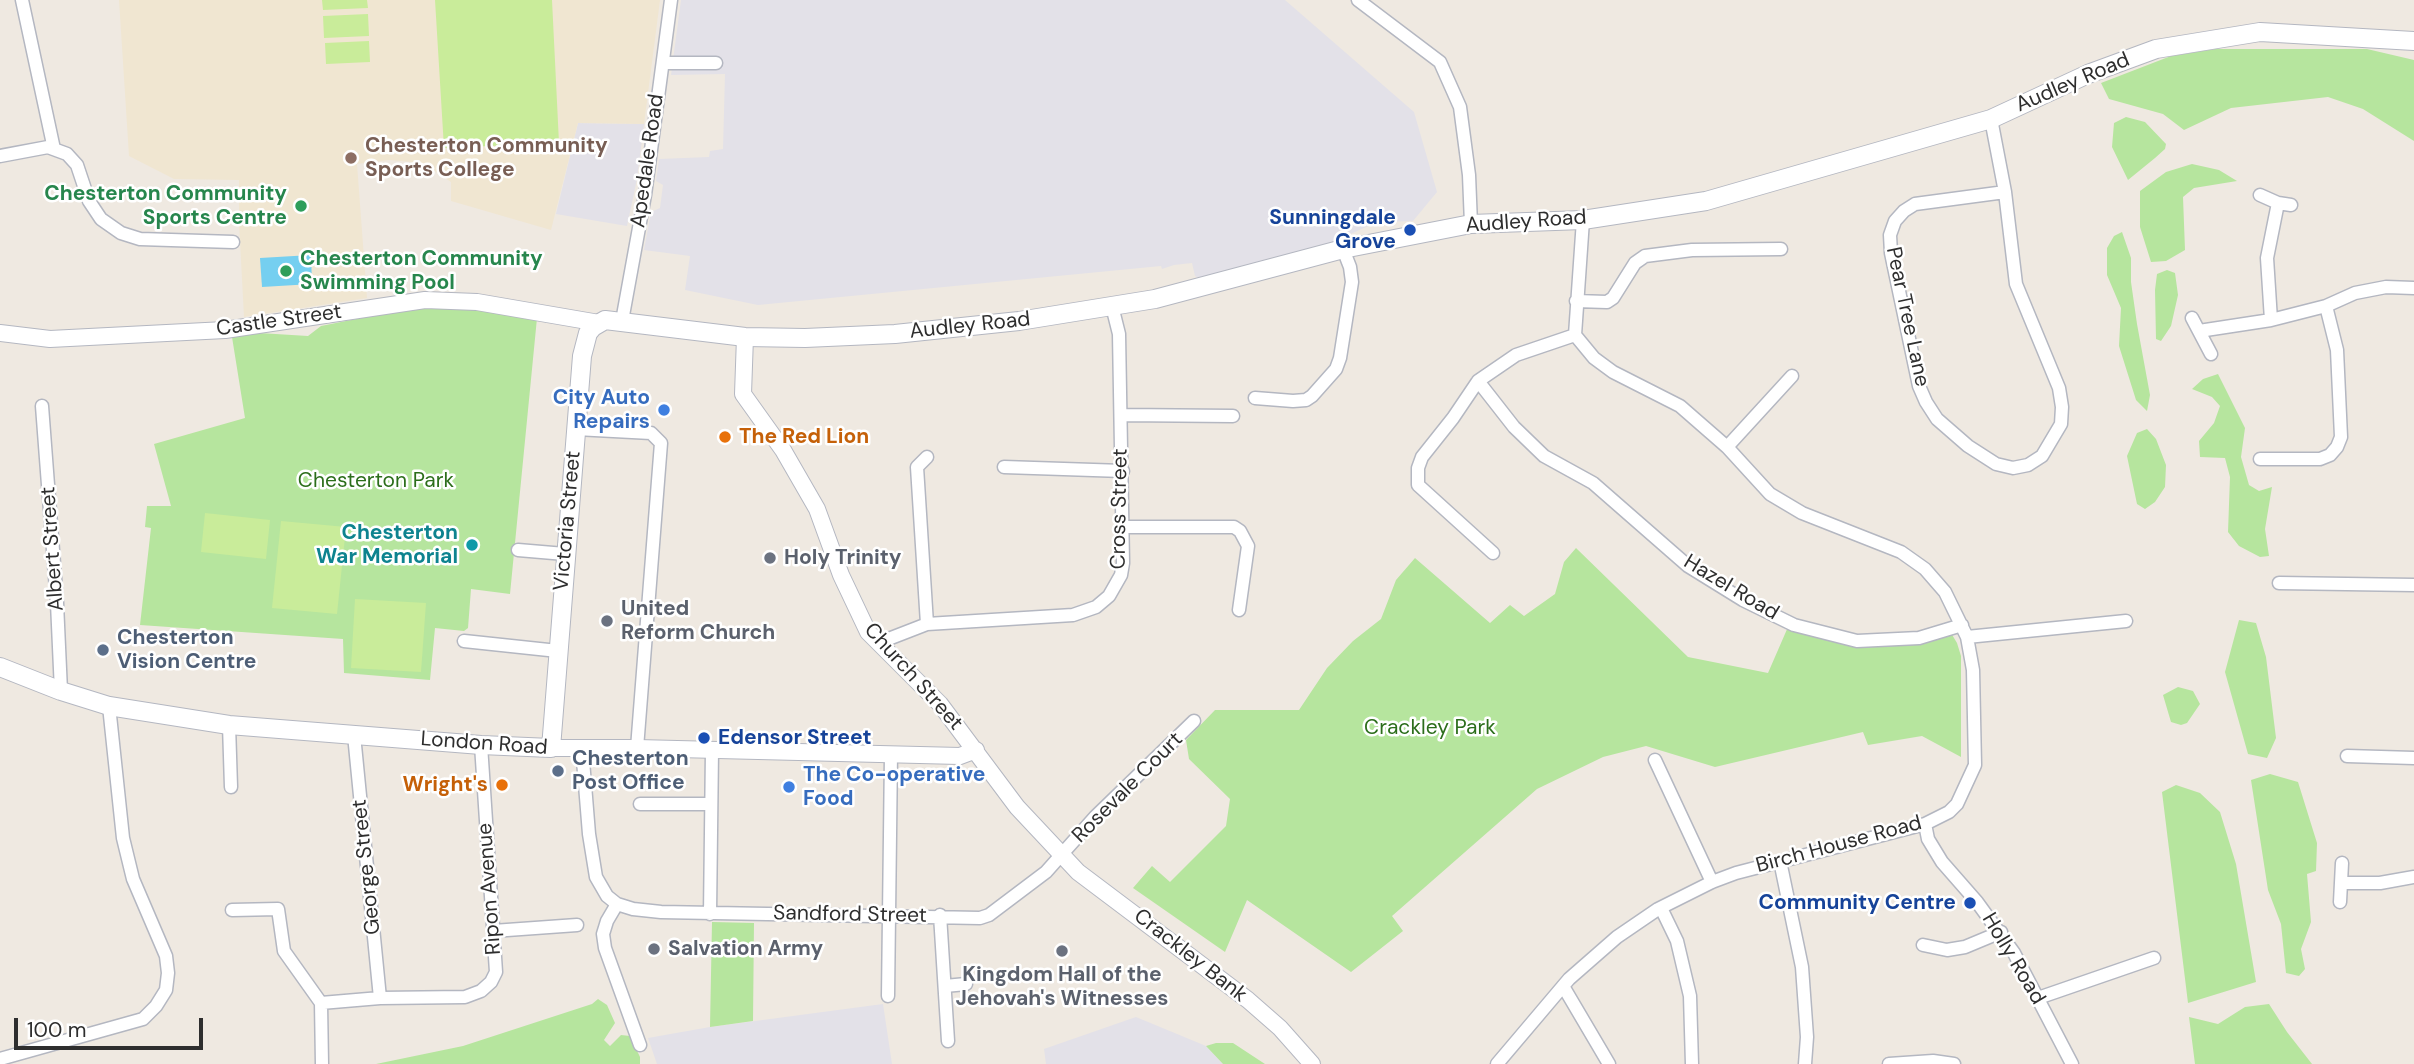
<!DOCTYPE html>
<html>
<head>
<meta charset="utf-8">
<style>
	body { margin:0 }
	#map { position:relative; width:2414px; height:1064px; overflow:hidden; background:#efe9e1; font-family:"DM Sans",sans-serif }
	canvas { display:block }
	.scale { position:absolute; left:14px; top:1018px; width:189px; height:32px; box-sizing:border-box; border:4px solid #2e2e2e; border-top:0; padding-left:9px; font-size:21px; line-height:24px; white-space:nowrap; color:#2e2e2e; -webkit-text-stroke:5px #fff; paint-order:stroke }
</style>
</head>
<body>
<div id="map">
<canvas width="2414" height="1064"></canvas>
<div class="scale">100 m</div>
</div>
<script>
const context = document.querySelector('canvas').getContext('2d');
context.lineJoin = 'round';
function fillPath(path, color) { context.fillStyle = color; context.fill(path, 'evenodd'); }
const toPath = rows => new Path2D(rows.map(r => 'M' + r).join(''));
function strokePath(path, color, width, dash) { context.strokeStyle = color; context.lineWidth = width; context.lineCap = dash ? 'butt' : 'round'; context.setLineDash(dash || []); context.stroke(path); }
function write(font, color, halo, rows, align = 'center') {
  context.font = font + ' "DM Sans",sans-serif'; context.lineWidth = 5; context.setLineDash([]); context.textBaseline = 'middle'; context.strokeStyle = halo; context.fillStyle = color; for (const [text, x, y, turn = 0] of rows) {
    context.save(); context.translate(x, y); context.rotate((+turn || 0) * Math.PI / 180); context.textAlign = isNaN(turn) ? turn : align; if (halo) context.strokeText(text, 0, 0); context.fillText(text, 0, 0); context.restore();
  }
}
const industrial = toPath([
	[681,0,1285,0,1414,112,1437,192,1413,221,1377,222,1333,242,1199,278,1195,276,1192,263,1174,265,1162,269,1161,266,758,305,685,290,690,256,644,250,651,212,660,208,663,185,656,181,659,159,709,157,710,151,723,149,725,74,671,75],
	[578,123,644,124,637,179,627,226,556,214],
	[883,1004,892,1064,657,1064,648,1038,710,1027],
	[1136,1017,1206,1046,1223,1064,1046,1064,1044,1049]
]);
const education = toPath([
	[119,0,660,0,644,124,578,123,551,230,451,201,451,182,423,163,389,160,357,164,367,298,244,317,239,222,239,180,174,179,129,156]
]);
const green = toPath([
	[2215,49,2367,49,2414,60,2414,141,2363,109,2328,97,2231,108,2184,130,2163,114,2109,99,2101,83,2171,56],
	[2126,117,2145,122,2166,144,2165,149,2155,158,2128,180,2112,147,2114,123],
	[2192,164,2219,170,2237,181,2194,188,2183,197,2185,250,2166,261,2151,262,2140,227,2140,191,2166,172],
	[2122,232,2131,258,2131,282,2137,324,2150,395,2147,411,2136,400,2119,346,2121,308,2107,275,2107,248,2114,236],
	[2167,270,2175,273,2178,295,2171,326,2161,341,2156,339,2155,290,2157,274],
	[421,306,467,307,537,318,510,594,471,589,468,628,464,631,435,628,430,680,344,673,343,639,140,625,151,528,145,527,147,506,171,506,154,444,245,418,232,337,259,333,308,336,321,326],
	[2218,374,2245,428,2241,457,2249,485,2259,491,2272,487,2265,529,2269,556,2260,557,2239,546,2228,532,2230,477,2225,458,2200,457,2199,441,2214,423,2220,406,2212,397,2192,389,2203,379],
	[2147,429,2156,439,2166,465,2165,487,2155,502,2145,509,2137,504,2127,456,2137,433],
	[1576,548,1688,657,1768,673,1788,627,1822,637,1951,633,1957,643,1961,656,1961,757,1922,736,1868,745,1863,732,1715,767,1646,746,1603,757,1537,789,1392,916,1403,931,1351,972,1247,900,1225,952,1133,888,1152,866,1170,882,1226,826,1230,799,1189,759,1186,740,1215,710,1299,710,1327,668,1353,641,1381,619,1396,580,1415,558,1490,623,1510,605,1524,616,1555,594,1564,562],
	[2239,620,2256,623,2266,657,2276,738,2267,758,2248,754,2225,672],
	[2178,687,2193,691,2200,704,2187,723,2181,725,2171,722,2163,695],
	[2270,774,2298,782,2317,843,2316,871,2307,874,2311,922,2301,949,2305,969,2299,976,2286,973,2281,924,2268,890,2251,780],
	[2176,785,2200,793,2220,812,2236,864,2256,982,2188,1003,2162,792],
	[712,922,754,923,753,1021,710,1027],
	[598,999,607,1005,615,1023,604,1040,610,1046,621,1035,630,1036,640,1057,640,1064,376,1064,463,1046,592,1004],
	[2269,1004,2287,1032,2312,1064,2195,1064,2189,1017,2218,1024,2245,1007],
	[1216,1043,1233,1043,1265,1064,1223,1064,1206,1046]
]);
const pitch = toPath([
	[322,0,367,0,368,8,323,10],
	[435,0,552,0,559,143,444,148],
	[368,14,369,36,324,38,323,16],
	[369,41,370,62,326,64,325,43],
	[205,513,270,520,266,559,201,552],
	[281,521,346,527,337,614,272,608],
	[355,599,426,603,421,672,351,668]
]);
const water = toPath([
	[311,255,312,284,262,287,260,258]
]);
const minor = toPath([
	[22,0,54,149],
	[1358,0,1440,62,1460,107,1469,175,1471,224],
	[663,63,716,63],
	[1991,119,2005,192,2016,284,2059,388,2062,407,2061,424,2042,456,2028,465,2013,468,1996,464,1968,446,1937,419,1926,402,1919,386,1891,253,1890,235,1895,221,1904,211,1915,204,2005,192],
	[0,156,48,147,67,154,77,165,89,201,101,219,121,233,140,239,233,242],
	[2260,195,2278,203,2291,205],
	[1576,301,1607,302,1613,298,1635,263,1645,256,1692,250,1781,249],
	[2192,318,2211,354],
	[2271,320,2267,258,2278,203],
	[622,321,645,195,671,0],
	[2199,331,2271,320,2326,306,2355,293,2386,287,2414,288],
	[1478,381,1514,427,1544,456,1593,483,1688,566,1743,600,1794,625,1857,641,1919,638,1962,625],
	[1255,398,1293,401,1306,400,1312,396,1336,369,1340,358,1352,282,1350,267,1343,249],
	[42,406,57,603,61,691],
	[1121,415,1233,416],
	[576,429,651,433,661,443,637,748],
	[1727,447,1792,376],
	[927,457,917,467,927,624],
	[2260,459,2320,459,2330,455,2337,447,2341,437,2337,350,2326,306],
	[1004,467,1123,471],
	[1123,527,1234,527,1240,531,1248,546,1239,610],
	[518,550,565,554],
	[1493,553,1418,485,1418,468,1422,457,1453,418,1478,381,1516,355,1575,335],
	[2279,583,2414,585],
	[1967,637,2126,621],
	[464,641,558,651],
	[878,643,927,624,1073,615,1096,607,1109,596,1121,575,1123,563,1119,334,1112,306],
	[229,725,231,787],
	[354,735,380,998],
	[582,748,589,834,596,877,607,896,617,904,633,909,661,912,980,918,989,915,1046,872,1095,817,1194,721],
	[2347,756,2414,758],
	[1655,760,1712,882],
	[640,804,711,804],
	[1925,824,1928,839,1942,862,1977,902,2014,953,2072,1064],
	[1780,861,1802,967,1807,1037,1805,1064],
	[2341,883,2380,883,2414,877],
	[2340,902,2342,863],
	[617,904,607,921,603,934,605,948,640,1045],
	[1661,908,1677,941,1690,996,1692,1064],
	[232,910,278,909,284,951,321,1003,322,1064],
	[710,914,712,750],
	[940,915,948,1041],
	[493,931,577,925],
	[1923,945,1947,950,1965,947,2001,932],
	[945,986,966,984],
	[1563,986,1609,1064],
	[888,996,891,754],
	[2038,998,2154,958],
	[321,1003,380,998,465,997,481,991,491,982,496,972,481,745],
	[0,1059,143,1019,156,1006,166,990,168,973,166,956,133,879,123,838,109,706],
	[1497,1064,1569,979,1617,937,1658,909,1712,882,1736,873,1925,824,1949,812,1957,804,1975,765,1973,670,1967,637,1945,592,1925,569,1901,552,1802,513,1770,494,1727,447,1680,406,1613,372,1594,358,1575,335,1583,220],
	[1889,1064,1933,1061,1954,1064]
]);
const tertiary = toPath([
	[0,333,50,339,225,330,425,300,477,302,599,323],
	[745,337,743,394,783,450,817,509,841,575,868,632,940,704,1017,807,1078,872,1248,1000,1280,1028,1312,1064],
	[551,748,637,748,960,756,976,750]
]);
const secondary = toPath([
	[0,667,61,691,109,706,229,725,481,745,551,748,582,356,588,333,593,327,605,320,745,337,805,338,895,334,1019,321,1155,299,1343,249,1471,224,1583,220,1706,201,1991,119,2088,74,2156,49,2260,32,2414,41]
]);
const markers = [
	[351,158,7,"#8d6e63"],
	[301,206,7,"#2e9e5b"],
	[1410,230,7,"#1a4fb4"],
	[286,271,7,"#2e9e5b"],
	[664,410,7,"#3f7fe0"],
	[725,437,7,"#e8710a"],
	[472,545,7,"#0f9aa8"],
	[770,558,7,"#6b7280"],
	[607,621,7,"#6b7280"],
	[103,650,7,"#5c6f8a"],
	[704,738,7,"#1a4fb4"],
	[558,771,7,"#5c6f8a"],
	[502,785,7,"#e8710a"],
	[789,787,7,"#3f7fe0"],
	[1970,903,7,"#1a4fb4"],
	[654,949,7,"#6b7280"],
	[1062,951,7,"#6b7280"]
];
const streetNames = [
	["Audley Road",2073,83,-23],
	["Apedale Road",648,161,-82],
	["Audley Road",1526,222,-4],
	["Pear Tree Lane",1907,317,78],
	["Castle Street",279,321,-8],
	["Audley Road",970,326,-6],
	["Cross Street",1120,509,-89],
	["Victoria Street",568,521,-85],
	["Albert Street",53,549,-94],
	["Hazel Road",1731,588,31],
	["Church Street",913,677,48],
	["London Road",484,744,4],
	["Rosevale Court",1128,788,-45],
	["Birch House Road",1839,845,-15],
	["George Street",367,867,-96],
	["Ripon Avenue",490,889,-94],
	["Sandford Street",850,915,1],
	["Crackley Bank",1190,956,38],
	["Holly Road",2013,959,59]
];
const educationNames = [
	["Chesterton Community",365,146],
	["Sports College",365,170]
];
const leisureNames = [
	["Chesterton Community",287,194],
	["Sports Centre",287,218],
	["Chesterton Community",300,259,"left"],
	["Swimming Pool",300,283,"left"]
];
const transitNames = [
	["Sunningdale",1396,218],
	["Grove",1396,242],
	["Edensor Street",718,738,"left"],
	["Community Centre",1956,903]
];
const shopNames = [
	["City Auto",650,398],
	["Repairs",650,422],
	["The Co-operative",803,775,"left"],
	["Food",803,799,"left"]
];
const foodNames = [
	["The Red Lion",739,437],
	["Wright's",488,785,"right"]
];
const parkNames = [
	["Chesterton Park",376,481],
	["Crackley Park",1430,728]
];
const cultureNames = [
	["Chesterton",458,533],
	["War Memorial",458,557]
];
const worshipNames = [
	["Holy Trinity",784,558],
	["United",621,609],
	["Reform Church",621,633],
	["Salvation Army",668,949],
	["Kingdom Hall of the",1062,975,"center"],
	["Jehovah's Witnesses",1062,999,"center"]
];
const serviceNames = [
	["Chesterton",117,638],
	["Vision Centre",117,662],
	["Chesterton",572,759],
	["Post Office",572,783]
];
fillPath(industrial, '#e3e1e8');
fillPath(education, '#f0e6d1');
fillPath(green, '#b6e59e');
fillPath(pitch, '#c9ec9a');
fillPath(water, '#75cff0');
strokePath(minor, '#b4b7c1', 15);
strokePath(tertiary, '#b4b7c1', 18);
strokePath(secondary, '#b4b7c1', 20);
strokePath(minor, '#fff', 12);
strokePath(tertiary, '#fff', 16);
strokePath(secondary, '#fff', 18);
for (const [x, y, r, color] of markers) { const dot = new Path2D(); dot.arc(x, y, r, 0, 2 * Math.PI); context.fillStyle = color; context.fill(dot); strokePath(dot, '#fff', 2.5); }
write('21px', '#2e2e2e', '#fff', streetNames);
write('bold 21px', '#785e54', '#fff', educationNames, 'left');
write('bold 21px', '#27864d', '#fff', leisureNames, 'right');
write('bold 21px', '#164399', '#fff', transitNames, 'right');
write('bold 21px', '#366cbe', '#fff', shopNames, 'right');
write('bold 21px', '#c56008', '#fff', foodNames, 'left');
write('21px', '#2c6e1b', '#fff', parkNames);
write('bold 21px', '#0d838f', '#fff', cultureNames, 'right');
write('bold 21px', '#5b616d', '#fff', worshipNames, 'left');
write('bold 21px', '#4e5e75', '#fff', serviceNames, 'left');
</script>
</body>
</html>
